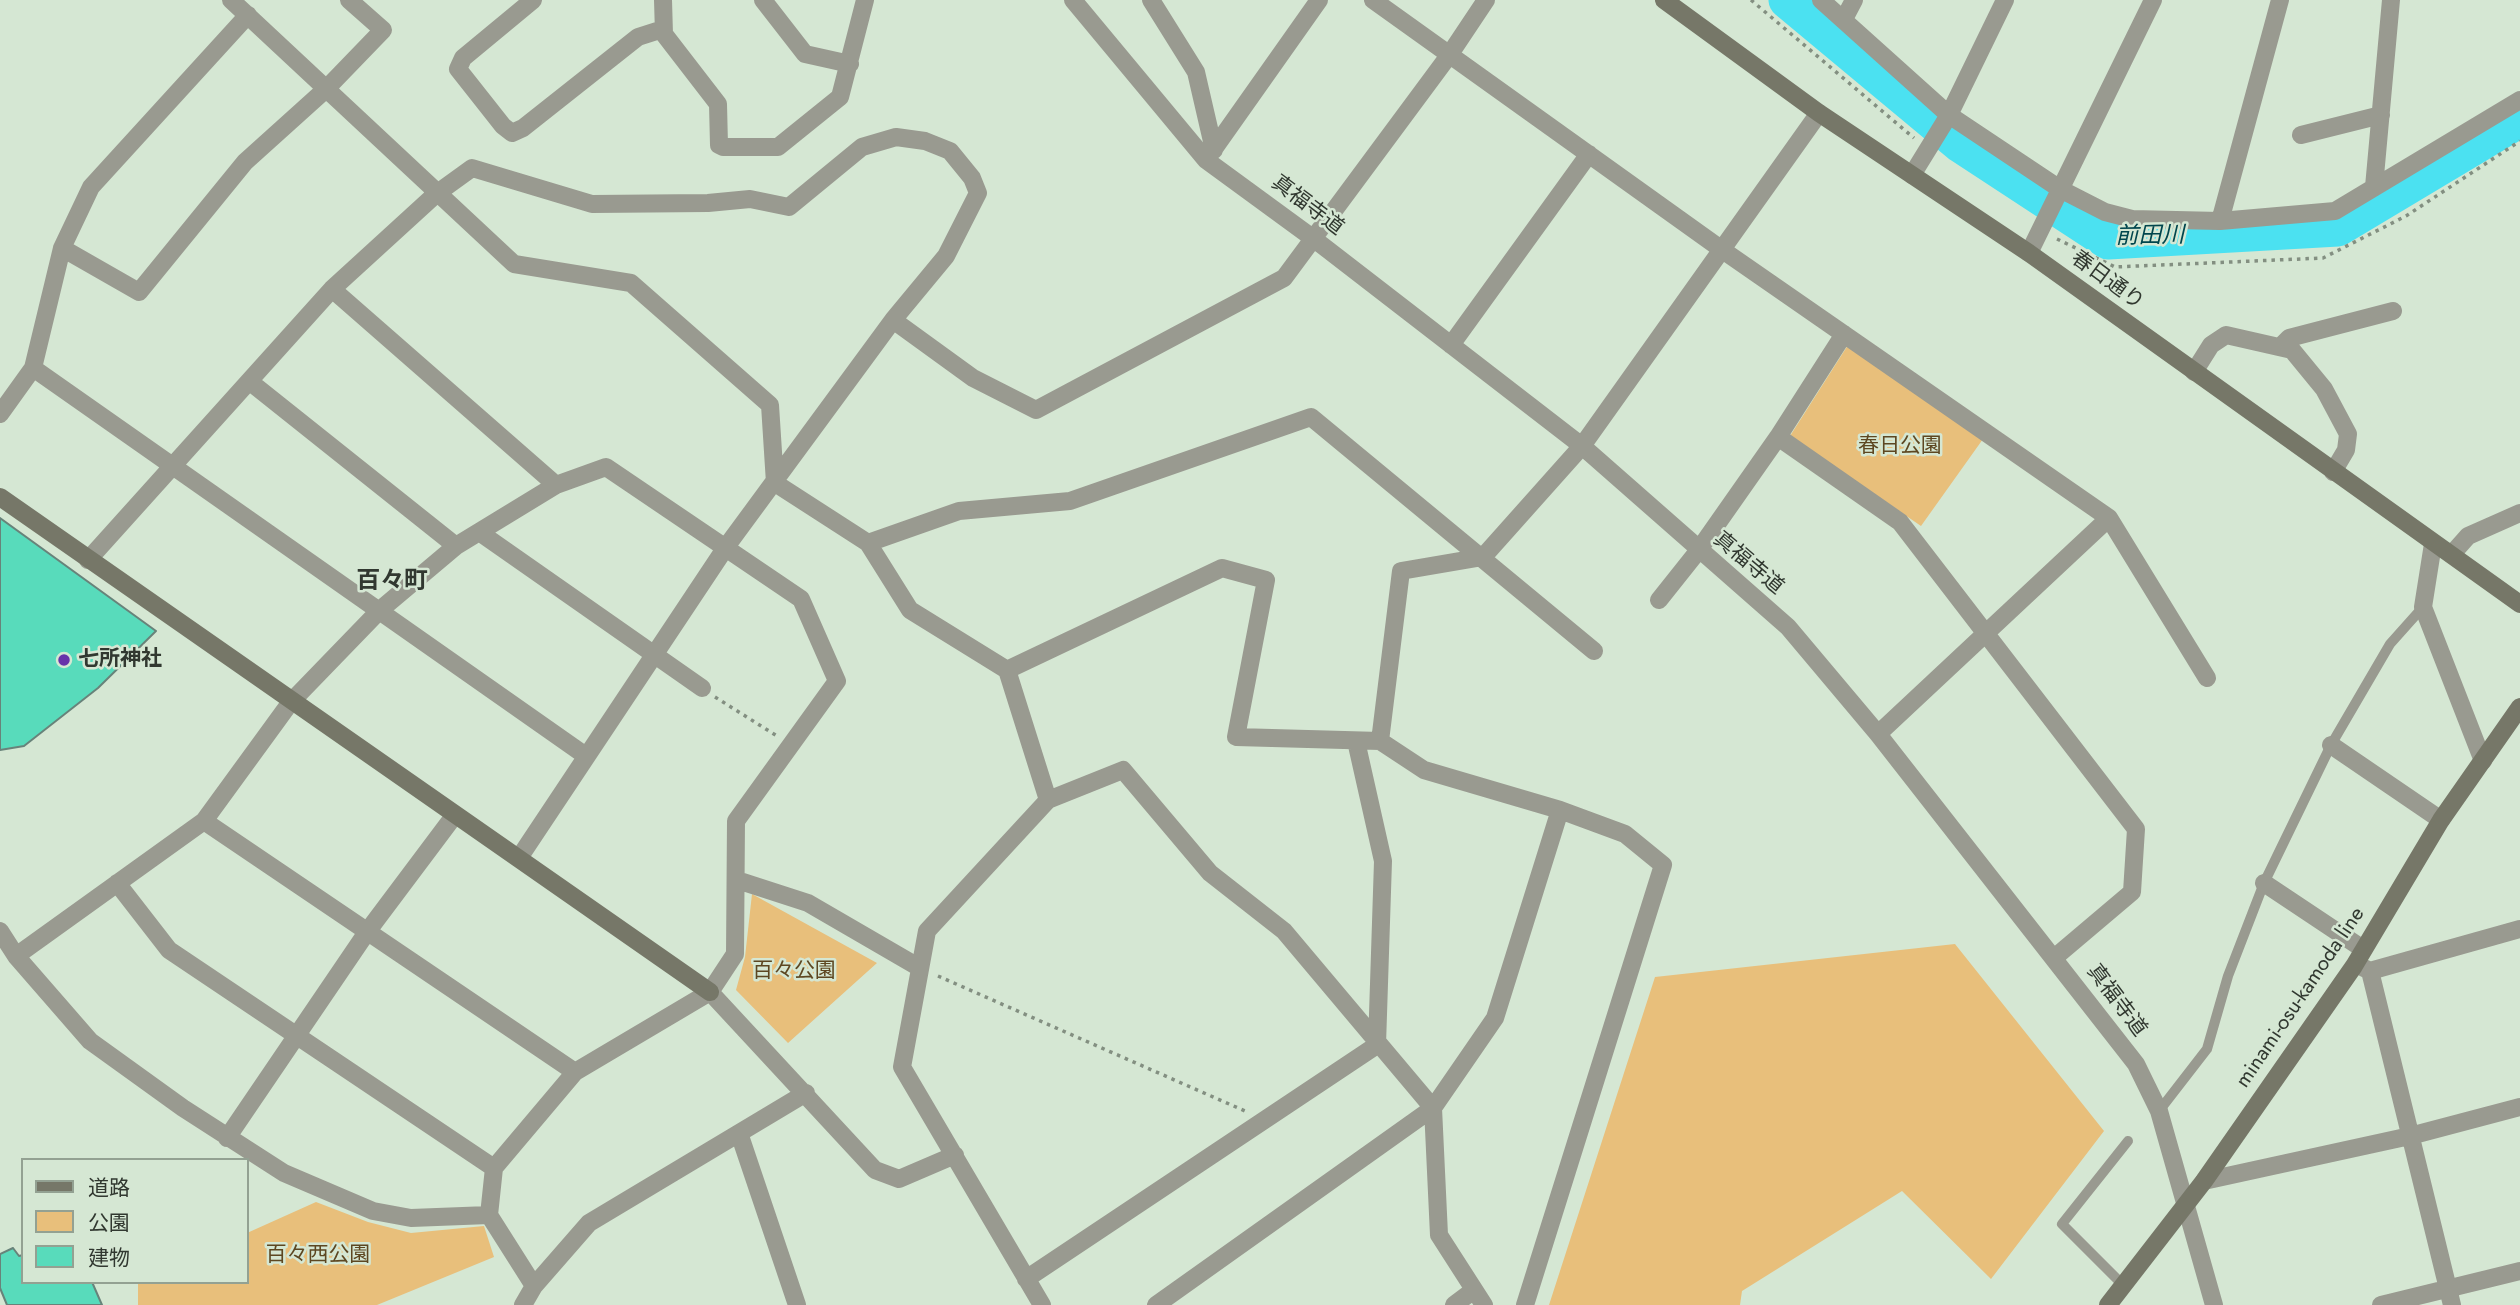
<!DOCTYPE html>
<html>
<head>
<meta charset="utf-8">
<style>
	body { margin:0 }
	#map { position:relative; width:2520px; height:1305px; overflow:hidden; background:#d5e7d3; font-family:Jost,"Noto Sans JP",sans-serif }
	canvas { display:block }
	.legend { position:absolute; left:21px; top:1158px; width:228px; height:126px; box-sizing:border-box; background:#d5e7d3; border:2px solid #93a192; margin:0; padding:9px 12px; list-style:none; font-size:21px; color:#313830 }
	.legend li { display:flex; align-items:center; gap:14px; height:35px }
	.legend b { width:35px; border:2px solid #93a192 }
</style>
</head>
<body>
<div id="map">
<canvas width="2520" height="1305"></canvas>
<ul class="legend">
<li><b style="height:9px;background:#767768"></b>道路</li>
<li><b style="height:19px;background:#e8bf7b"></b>公園</li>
<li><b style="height:19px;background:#58dbbb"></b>建物</li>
</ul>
</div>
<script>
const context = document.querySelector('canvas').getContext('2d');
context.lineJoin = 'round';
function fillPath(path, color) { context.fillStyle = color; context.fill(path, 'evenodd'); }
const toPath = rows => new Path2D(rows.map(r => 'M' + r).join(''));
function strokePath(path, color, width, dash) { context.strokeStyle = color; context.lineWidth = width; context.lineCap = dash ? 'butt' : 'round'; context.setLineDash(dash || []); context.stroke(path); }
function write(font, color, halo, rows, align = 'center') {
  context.font = font + ' Jost,"Noto Sans JP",sans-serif'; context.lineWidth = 5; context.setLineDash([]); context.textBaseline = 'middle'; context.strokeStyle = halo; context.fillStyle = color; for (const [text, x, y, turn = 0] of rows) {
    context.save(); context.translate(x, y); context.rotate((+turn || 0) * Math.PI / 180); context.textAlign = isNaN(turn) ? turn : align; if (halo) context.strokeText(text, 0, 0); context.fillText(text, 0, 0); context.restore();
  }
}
const green = toPath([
	[1848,345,1983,439,1921,526,1790,436],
	[752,894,877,963,788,1043,736,990,745,957],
	[1955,944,2104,1131,1991,1279,1902,1191,1742,1291,1740,1305,1549,1305,1655,977],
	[316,1202,368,1222,411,1233,484,1226,494,1257,377,1305,138,1305,138,1282,247,1282,247,1233]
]);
const river = toPath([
	[1787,0,1960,144,2108,241,2338,228,2520,119]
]);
const building = toPath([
	[0,518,156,631,98,688,24,746,0,750,0,518],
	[13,1248,19,1256,23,1255,23,1282,92,1282,102,1305,7,1305,0,1288,0,1254,13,1248]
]);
const path = toPath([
	[1751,0,1914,138],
	[2057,239,2115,267,2323,258,2406,216,2520,141],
	[715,697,777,736],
	[938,976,1245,1111]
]);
const lane = toPath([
	[2159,1111,2207,1049,2228,976,2264,883,2331,745,2390,644,2423,607],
	[2123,1285,2062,1224,2128,1141]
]);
const street = toPath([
	[231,0,514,264,631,283,770,405,775,483],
	[533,0,463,58,458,69,503,126,512,133,523,128,638,37,663,29],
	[663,0,664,34,718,104,719,145,723,147,778,147,840,97,865,0],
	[763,0,805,54,850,64],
	[1073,0,1206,160,1314,239,1582,446,1788,627,1878,734,2136,1064,2159,1111,2214,1305],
	[1151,0,1196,72,1214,150],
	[1373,0,1721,249,2109,518,2207,678],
	[1821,0,1949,115,2060,189,2105,212,2132,219,2220,221,2335,211,2520,100],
	[1844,19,1854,0],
	[2301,135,2381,115],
	[1206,160,1319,0],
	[1912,175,1949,115,2005,0],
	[2374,187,2391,0],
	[2220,221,2280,0],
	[62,248,139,292,245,162,326,89,383,30,349,0],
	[2029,253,2153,0],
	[332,289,556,485],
	[1451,345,1589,154],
	[2280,347,2289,338,2393,311],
	[33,368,586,756],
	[2194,372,2211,345,2226,335,2292,350,2324,389,2348,434,2346,450,2333,472],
	[249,381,456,546],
	[0,414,33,368,62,248,91,187,248,15],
	[1778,437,1900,522,2136,829,2132,892,2054,958],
	[775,483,868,543,910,610,1007,670,1222,568,1266,580,1236,737,1380,741],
	[479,532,702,688],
	[868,543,959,511,1070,501,1311,417,1594,651],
	[2433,544,2423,607,2483,761],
	[2452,554,2468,536,2520,513],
	[88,560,332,289,436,194,472,168,592,204,708,203,750,199,789,207,862,147,896,137,925,141,950,151,972,178,978,193,946,256,893,320],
	[1659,600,1698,551,1778,437,1844,334],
	[1007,670,1048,800],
	[1878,734,2109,518],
	[2331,745,2441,820],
	[204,821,575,1072],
	[519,858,726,547,893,320,973,378,1036,410,1284,278,1450,54,1486,0],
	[737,880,808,903,920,968],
	[117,883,169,950,494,1168],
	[2264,883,2363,949],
	[0,931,16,956,90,1041,183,1108,284,1173,373,1211,411,1218,489,1215],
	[16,956,204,821,290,703,380,610,456,546,556,485,606,467,801,599,837,681,736,821,735,954,710,992,575,1072,494,1168,489,1215,534,1286],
	[2356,964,2370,971,2452,1305],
	[2370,971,2520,929],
	[710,992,875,1170,899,1179,955,1155],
	[739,1133,797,1305],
	[227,1138,367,932,454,816],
	[2204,1181,2410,1136,2520,1107],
	[1026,1279,1377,1045,1383,861,1356,741],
	[523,1305,534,1286,589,1223,806,1093],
	[1042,1305,902,1067,927,931,1048,800,1123,770,1210,873,1284,931,1433,1108,1439,1235,1484,1305],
	[1156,1305,1433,1108,1495,1018,1560,810],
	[1454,1305,1474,1290],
	[1525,1305,1663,865,1625,834,1560,810,1424,770,1380,741,1401,571,1483,557,1582,446,1819,113],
	[2381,1305,2520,1271]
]);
const secondary = toPath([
	[1664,0,1819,113,2029,253,2520,604],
	[0,497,710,992],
	[2108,1305,2204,1181,2354,966,2441,820,2520,707]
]);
const markers = [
	[64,660,7,"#6833aa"]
];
const streetNames = [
	["真福寺道",1307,206,37],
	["春日通り",2107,281,36],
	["真福寺道",1748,564,40],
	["minami-osu-kamoda line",2301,998,-56],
	["真福寺道",2116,1001,53]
];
const parkNames = [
	["春日公園",1900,447],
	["百々公園",794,972],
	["百々西公園",318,1256]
];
const poiNames = [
	["七所神社",78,660]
];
const waterNames = [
	["前田川",2150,237,-1]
];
const quarterNames = [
	["百々町",392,582]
];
fillPath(green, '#e8bf7b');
strokePath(river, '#4be1f1', 37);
fillPath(building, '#58dbbb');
strokePath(building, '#68837a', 2);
strokePath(path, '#838f81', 3.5, [3.5, 5]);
strokePath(lane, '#999a90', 10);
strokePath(street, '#999a90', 18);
strokePath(secondary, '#767768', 18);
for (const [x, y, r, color] of markers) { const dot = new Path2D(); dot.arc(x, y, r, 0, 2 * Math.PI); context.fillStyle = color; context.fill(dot); strokePath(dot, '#d5e7d3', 2.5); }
write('21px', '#313830', '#d5e7d3', streetNames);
write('21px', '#5d4721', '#d5e7d3', parkNames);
write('bold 21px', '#313830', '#d5e7d3', poiNames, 'left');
write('italic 23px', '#00464d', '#d5e7d3', waterNames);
write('bold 24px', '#313830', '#d5e7d3', quarterNames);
</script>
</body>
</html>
